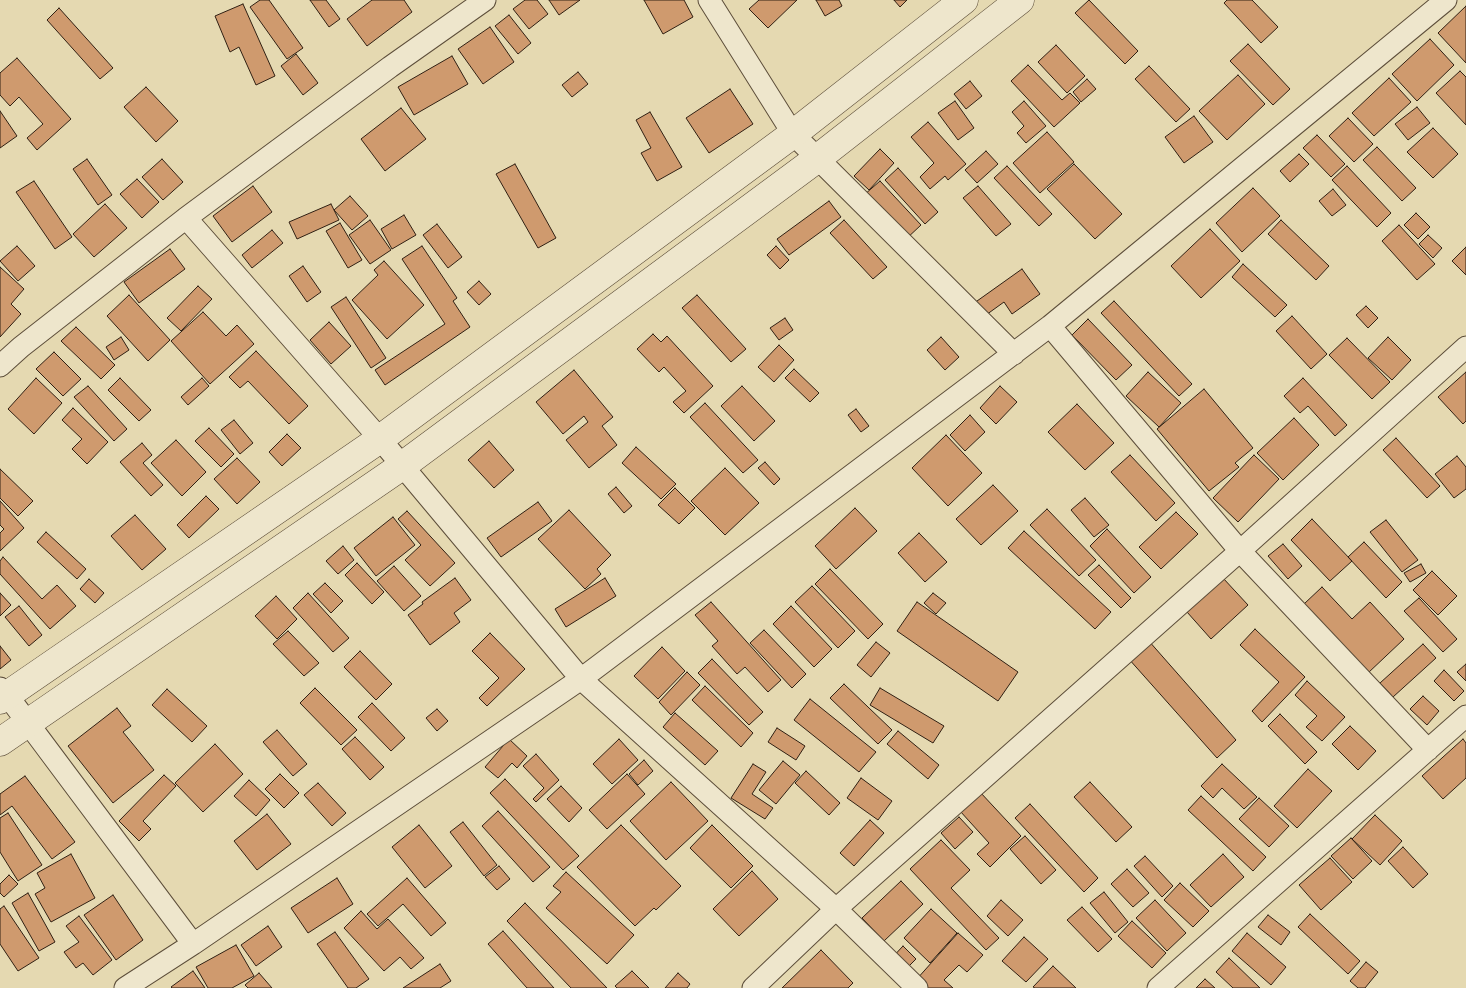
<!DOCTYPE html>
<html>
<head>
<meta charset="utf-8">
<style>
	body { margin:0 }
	canvas { display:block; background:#e5d9b1 }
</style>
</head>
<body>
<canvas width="1466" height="988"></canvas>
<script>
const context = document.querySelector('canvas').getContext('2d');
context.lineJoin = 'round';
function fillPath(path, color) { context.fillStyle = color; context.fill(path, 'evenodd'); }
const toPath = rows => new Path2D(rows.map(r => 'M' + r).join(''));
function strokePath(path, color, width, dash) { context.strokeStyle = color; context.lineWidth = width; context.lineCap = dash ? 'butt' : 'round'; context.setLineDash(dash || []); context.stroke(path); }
const building = toPath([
	[260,0,269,0,303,48,287,59,250,7,260,0],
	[310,0,326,0,340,19,329,27,310,0],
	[372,0,404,0,412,12,367,46,347,19,372,0],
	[525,0,537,0,548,14,529,29,513,9,525,0],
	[549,0,580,0,559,15,549,0],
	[644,0,684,0,693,17,663,34,644,0],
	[759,0,797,0,768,28,749,9,759,0],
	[816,0,839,0,842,6,825,16,816,0],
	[894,0,907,0,900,7,894,0],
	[1089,0,1138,51,1125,64,1075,13,1089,0],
	[1227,0,1252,0,1278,27,1261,43,1224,3,1227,0],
	[243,4,275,76,256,85,239,47,230,52,215,16,243,4],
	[1466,6,1466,63,1438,33,1466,6],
	[59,8,113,68,100,79,47,20,59,8],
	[509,15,531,43,518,54,495,26,509,15],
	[490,27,514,62,483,84,458,49,490,27],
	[1430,39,1454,65,1417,101,1392,74,1430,39],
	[1248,44,1290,89,1273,105,1230,61,1248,44],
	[1056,45,1085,76,1067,93,1038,62,1056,45],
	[296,54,318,83,303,95,281,66,296,54],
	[452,56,468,84,414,115,398,87,452,56],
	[17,58,71,119,37,150,27,138,43,124,19,97,10,106,0,95,0,73,17,58],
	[1028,65,1062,100,1070,93,1080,103,1054,127,1011,81,1028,65],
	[1149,66,1190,109,1176,122,1135,79,1149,66],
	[1460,71,1466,77,1466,125,1436,93,1460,71],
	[578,72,588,84,572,97,562,85,578,72],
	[1238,75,1265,104,1227,140,1199,111,1238,75],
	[1389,78,1411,102,1374,136,1352,113,1389,78],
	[1087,79,1096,89,1081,102,1073,92,1087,79],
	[970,81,982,96,966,109,954,94,970,81],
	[146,87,178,121,156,142,124,107,146,87],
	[730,89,753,124,709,153,686,118,730,89],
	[955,101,974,128,958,140,938,113,955,101],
	[1024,101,1046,126,1026,143,1017,133,1024,126,1012,112,1024,101],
	[1417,107,1430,123,1408,140,1395,124,1417,107],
	[401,108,426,139,385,171,361,139,401,108],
	[0,111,17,136,0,148,0,111],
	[650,112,682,167,657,181,641,153,651,148,636,120,650,112],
	[1194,116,1213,142,1184,163,1165,137,1194,116],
	[1348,118,1373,144,1354,162,1329,136,1348,118],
	[928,122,966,164,948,180,945,176,930,189,920,177,934,163,911,137,928,122],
	[1433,128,1458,154,1433,178,1407,152,1433,128],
	[1047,132,1074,162,1040,193,1013,163,1047,132],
	[1317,135,1345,164,1331,177,1303,148,1317,135],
	[1377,147,1416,188,1402,201,1363,160,1377,147],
	[880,149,894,163,869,190,854,176,880,149],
	[986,151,998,164,977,183,965,170,986,151],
	[1299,154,1309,164,1290,182,1280,171,1299,154],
	[87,159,112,195,98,205,73,169,87,159],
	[162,159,183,182,163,200,142,177,162,159],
	[515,164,556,238,538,248,496,174,515,164],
	[1074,164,1122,214,1095,239,1047,189,1074,164],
	[1007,166,1052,214,1039,226,994,178,1007,166],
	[1347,166,1391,213,1377,227,1332,180,1347,166],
	[898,168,938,212,925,224,885,180,898,168],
	[137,179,159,202,142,218,120,194,137,179],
	[34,181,72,237,55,249,16,192,34,181],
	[880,181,921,225,905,240,864,195,880,181],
	[253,186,272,212,232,242,213,216,253,186],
	[978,186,1011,224,996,236,963,198,978,186],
	[1253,188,1280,216,1242,252,1216,223,1253,188],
	[1333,189,1346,205,1332,216,1319,201,1333,189],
	[350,196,368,216,352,230,334,210,350,196],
	[829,201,841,217,789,255,777,239,829,201],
	[105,204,127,228,94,257,73,234,105,204],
	[331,204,339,220,297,239,289,222,331,204],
	[1416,213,1430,227,1418,239,1404,225,1416,213],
	[404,215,416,235,392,249,381,229,404,215],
	[370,220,391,250,370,264,349,235,370,220],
	[844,220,887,267,873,279,830,233,844,220],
	[1281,220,1329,266,1316,280,1268,234,1281,220],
	[340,223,362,260,348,268,326,231,340,223],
	[437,224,462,257,448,268,423,235,437,224],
	[1399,225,1435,264,1417,280,1382,241,1399,225],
	[1210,229,1240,261,1201,298,1171,266,1210,229],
	[272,230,283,243,252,268,242,255,272,230],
	[1428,235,1442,248,1433,258,1419,244,1428,235],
	[17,246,35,266,18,281,0,261,17,246],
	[422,246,457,298,453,301,470,327,385,385,375,370,445,324,402,259,422,246],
	[776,246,789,260,780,269,767,255,776,246],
	[1466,247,1466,275,1452,261,1466,247],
	[170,249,185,269,139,303,124,282,170,249],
	[384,261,424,305,387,339,352,300,378,275,374,270,384,261],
	[1243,264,1287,305,1275,317,1232,277,1243,264],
	[303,266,321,292,307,302,289,276,303,266],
	[0,267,24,289,11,304,21,314,0,337,0,267],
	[1022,269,1040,294,1012,314,1004,302,979,320,970,306,1022,269],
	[479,281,491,294,479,305,467,292,479,281],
	[198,286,212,299,181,331,167,318,198,286],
	[129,295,170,340,148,361,107,316,129,295],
	[697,295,746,349,731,362,682,308,697,295],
	[346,297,386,358,371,368,331,307,346,297],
	[1114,301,1192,384,1179,396,1101,313,1114,301],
	[1366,306,1378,318,1368,328,1356,315,1366,306],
	[203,312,226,336,237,325,254,344,210,384,171,341,203,312],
	[1292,316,1327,354,1311,369,1276,331,1292,316],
	[785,318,793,330,779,340,770,328,785,318],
	[1088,319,1132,365,1116,380,1072,335,1088,319],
	[329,322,351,346,331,364,310,340,329,322],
	[76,327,115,365,101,379,61,341,76,327],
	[653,334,661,342,667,336,713,386,684,413,673,402,686,391,664,367,659,372,637,349,653,334],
	[121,337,129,350,114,360,106,347,121,337],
	[941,337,959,357,945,370,927,350,941,337],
	[1388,337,1411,360,1392,380,1368,358,1388,337],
	[1347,338,1390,382,1372,399,1329,355,1347,338],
	[779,345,794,360,774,382,758,367,779,345],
	[256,351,308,406,289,424,248,381,240,388,229,377,256,351],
	[54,352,81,379,63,396,36,369,54,352],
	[794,369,819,393,810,402,785,378,794,369],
	[574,370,613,417,602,426,617,445,589,468,566,440,588,422,584,416,563,434,536,402,574,370],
	[1148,372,1181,403,1159,427,1126,396,1148,372],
	[1466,372,1466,421,1463,424,1438,397,1466,372],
	[36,378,62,403,34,434,8,409,36,378],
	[120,378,151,410,139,421,108,390,120,378],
	[202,378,209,386,188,405,181,397,202,378],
	[1303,378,1347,425,1335,436,1308,406,1300,413,1284,396,1303,378],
	[88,386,127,429,114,441,74,397,88,386],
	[742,386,775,421,754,441,721,406,742,386],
	[1000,386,1017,402,996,424,980,408,1000,386],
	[1204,389,1253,448,1235,463,1239,467,1209,491,1157,429,1204,389],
	[705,403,758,460,743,473,690,417,705,403],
	[1077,404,1114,443,1085,470,1048,432,1077,404],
	[73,408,108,442,87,464,72,449,82,439,62,420,73,408],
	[856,409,869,426,861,432,848,415,856,409],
	[970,415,985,432,965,451,950,435,970,415],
	[1294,418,1319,445,1283,480,1257,453,1294,418],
	[234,420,253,443,240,454,221,430,234,420],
	[209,428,234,454,221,467,195,441,209,428],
	[287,434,301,448,282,466,269,452,287,434],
	[946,435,982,473,948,506,912,468,946,435],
	[1396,438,1440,486,1427,498,1383,450,1396,438],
	[176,440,206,472,182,496,151,463,176,440],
	[489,441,514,470,494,488,468,460,489,441],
	[142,443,152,455,143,463,163,485,151,496,120,462,142,443],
	[636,447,676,484,661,499,622,463,636,447],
	[1130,455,1175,503,1156,521,1111,472,1130,455],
	[1254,455,1279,479,1238,522,1213,498,1254,455],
	[1457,456,1466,467,1466,489,1454,498,1435,474,1457,456],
	[237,458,260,482,237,504,214,479,237,458],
	[765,462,780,479,774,485,758,468,765,462],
	[725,468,759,503,725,535,691,501,725,468],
	[0,469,33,501,18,516,0,498,0,469],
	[993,485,1018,511,981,545,956,519,993,485],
	[616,487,632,506,624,513,608,494,616,487],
	[675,488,695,508,679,524,658,505,675,488],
	[206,496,219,509,189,538,177,525,206,496],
	[1085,498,1109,525,1094,537,1071,510,1085,498],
	[0,501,24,528,0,551,0,533,4,529,0,525,0,501],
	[538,502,552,521,501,557,487,538,538,502],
	[855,508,877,531,836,569,815,546,855,508],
	[1047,509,1096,560,1079,576,1030,525,1047,509],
	[569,510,611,555,597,569,601,574,585,589,538,539,569,510],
	[407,511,455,563,430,586,405,560,421,545,398,519,407,511],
	[1176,512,1198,534,1161,569,1139,547,1176,512],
	[135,515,166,549,142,570,111,536,135,515],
	[393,517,415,545,376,576,354,548,393,517],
	[1312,519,1352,561,1330,581,1291,540,1312,519],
	[1386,520,1418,560,1402,572,1370,532,1386,520],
	[1107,529,1151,577,1134,593,1090,546,1107,529],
	[1024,531,1111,612,1095,629,1008,548,1024,531],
	[46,532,86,569,77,579,37,542,46,532],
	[919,533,947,562,925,582,898,553,919,533],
	[1364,542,1402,582,1386,598,1348,557,1364,542],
	[1283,544,1302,566,1288,579,1268,556,1283,544],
	[343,546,354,560,338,574,326,561,343,546],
	[3,557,42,599,57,585,76,606,50,629,0,574,0,561,3,557],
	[357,563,384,592,372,604,345,575,357,563],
	[1421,564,1426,573,1410,582,1404,573,1421,564],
	[1099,565,1131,598,1121,608,1088,575,1099,565],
	[394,566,421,596,404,611,377,581,394,566],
	[830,569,883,624,868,639,815,584,830,569],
	[1432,571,1457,596,1438,615,1413,590,1432,571],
	[455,578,471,600,454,613,460,622,430,645,408,615,423,604,422,602,455,578],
	[605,578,616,596,566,627,555,609,605,578],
	[1223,578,1248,605,1211,639,1187,612,1223,578],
	[89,579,104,593,95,603,80,589,89,579],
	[325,583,343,601,331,613,313,594,325,583],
	[812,586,855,631,838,648,795,602,812,586],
	[1322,587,1352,619,1370,602,1404,639,1368,673,1304,604,1322,587],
	[0,593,11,605,0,616,0,593],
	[308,593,349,638,333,652,293,608,308,593],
	[933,593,946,603,936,614,924,603,933,593],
	[276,596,297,619,277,639,255,616,276,596],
	[1419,598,1457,639,1443,652,1404,611,1419,598],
	[711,602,781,680,768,692,745,667,737,674,712,646,718,641,695,615,711,602],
	[917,602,1018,672,998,701,897,631,917,602],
	[19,606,42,635,29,646,5,617,19,606],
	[791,606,832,649,814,667,773,624,791,606],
	[1255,629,1305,677,1262,722,1252,711,1279,682,1240,645,1255,629],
	[764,630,806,674,792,688,750,643,764,630],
	[288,631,319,663,304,676,273,644,288,631],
	[490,633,525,669,487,706,479,698,499,678,472,651,490,633],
	[1148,640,1236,740,1217,758,1128,658,1148,640],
	[876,642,890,653,871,677,857,665,876,642],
	[1423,644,1436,658,1393,697,1380,683,1423,644],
	[0,646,11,660,0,669,0,646],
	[662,647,685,671,658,699,634,676,662,647],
	[360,651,392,684,376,700,344,667,360,651],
	[712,659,763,712,749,725,698,673,712,659],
	[1466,664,1466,681,1457,672,1466,664],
	[1444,670,1464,691,1454,701,1434,681,1444,670],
	[687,672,700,685,671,715,659,702,687,672],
	[1307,681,1345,717,1322,741,1306,727,1317,716,1295,695,1307,681],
	[844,684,892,730,878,744,830,698,844,684],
	[705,686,753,733,741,747,692,700,705,686],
	[315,688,357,730,341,745,300,703,315,688],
	[880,688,944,726,933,743,870,705,880,688],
	[167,689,207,726,192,742,152,705,167,689],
	[1423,696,1439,711,1427,725,1410,709,1423,696],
	[810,699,876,752,859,772,794,720,810,699],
	[372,703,405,738,391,751,358,717,372,703],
	[117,708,131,726,123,732,154,770,113,803,68,746,117,708],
	[437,709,448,721,437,731,426,718,437,709],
	[675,713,718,751,705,765,663,727,675,713],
	[1280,714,1317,752,1305,764,1268,726,1280,714],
	[1350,726,1376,751,1358,770,1332,744,1350,726],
	[777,728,805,746,796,760,768,742,777,728],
	[277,730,307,764,293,776,263,742,277,730],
	[898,731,939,765,928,779,887,744,898,731],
	[355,737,384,767,370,780,342,749,355,737],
	[509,739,527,756,517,768,512,763,498,778,485,767,509,739],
	[619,739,638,760,612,784,593,764,619,739],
	[1463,739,1466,743,1466,778,1443,799,1422,776,1463,739],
	[215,744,243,774,203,812,175,783,215,744],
	[536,754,559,780,536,802,533,799,544,788,523,766,536,754],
	[644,760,653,771,638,785,629,774,644,760],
	[783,761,800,775,776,804,759,790,783,761],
	[753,764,766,772,752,794,773,808,765,819,731,798,753,764],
	[1222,764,1257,797,1244,809,1222,788,1213,798,1201,786,1222,764],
	[1308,769,1332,791,1297,828,1274,806,1308,769],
	[806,771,840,803,829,815,795,783,806,771],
	[280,774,299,793,284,808,265,789,280,774],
	[627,774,645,794,607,829,589,810,627,774],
	[164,775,176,786,143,821,151,829,139,841,119,821,164,775],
	[25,776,75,842,52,859,12,806,0,815,0,794,25,776],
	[861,778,892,801,878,820,847,798,861,778],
	[505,779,579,856,563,870,490,793,505,779],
	[249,780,270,800,256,816,234,796,249,780],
	[671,782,708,821,666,860,630,821,671,782],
	[1090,782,1132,827,1116,842,1074,797,1090,782],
	[318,783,346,813,332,826,304,795,318,783],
	[561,786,582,808,569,822,547,799,561,786],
	[980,792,1021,836,990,867,977,854,989,843,960,811,980,792],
	[1201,796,1266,857,1253,871,1188,810,1201,796],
	[1259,798,1289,826,1269,847,1239,819,1259,798],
	[1030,804,1098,878,1084,892,1015,818,1030,804],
	[498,811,550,867,533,882,482,826,498,811],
	[8,813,42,865,18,881,0,852,0,818,8,813],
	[267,814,291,844,257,870,234,841,267,814],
	[1375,815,1402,841,1380,865,1352,839,1375,815],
	[959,817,973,832,955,849,941,833,959,817],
	[870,820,884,833,854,866,840,853,870,820],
	[463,822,497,865,484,876,450,832,463,822],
	[419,825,452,866,425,888,392,847,419,825],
	[621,825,681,886,656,910,654,908,635,926,577,867,621,825],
	[712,825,753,866,731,888,690,848,712,825],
	[1025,836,1056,870,1041,884,1010,849,1025,836],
	[1351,838,1372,861,1353,879,1331,856,1351,838],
	[941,840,970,870,951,888,999,938,986,950,910,869,941,840],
	[1403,847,1428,874,1413,888,1388,861,1403,847],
	[71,854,95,898,51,922,35,894,45,888,37,873,71,854],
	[1223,854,1244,877,1211,907,1190,885,1223,854],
	[1145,856,1173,886,1162,897,1134,866,1145,856],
	[1330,858,1352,882,1321,910,1299,885,1330,858],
	[499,866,510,879,497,890,485,877,499,866],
	[1127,869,1149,893,1133,907,1111,884,1127,869],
	[752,871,778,899,739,936,713,909,752,871],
	[566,872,634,935,607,964,546,908,561,892,553,886,566,872],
	[9,875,18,884,4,897,0,893,0,884,9,875],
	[337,878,353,904,308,933,291,908,337,878],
	[407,878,446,923,431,936,403,904,378,926,367,914,407,878],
	[901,881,923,904,884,941,862,918,901,881],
	[1180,883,1209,911,1193,927,1164,900,1180,883],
	[1104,892,1128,922,1115,933,1090,903,1104,892],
	[28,893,55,942,39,951,12,903,28,893],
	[113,895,143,940,116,960,84,915,113,895],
	[1001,900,1023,920,1008,936,987,916,1001,900],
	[1155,900,1186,933,1167,951,1136,918,1155,900],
	[525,903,607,988,571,988,507,921,525,903],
	[4,906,39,958,18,971,0,944,0,909,4,906],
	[1082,907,1112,939,1098,952,1067,920,1082,907],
	[931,909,957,933,930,963,904,938,931,909],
	[361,911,377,929,388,919,424,958,411,969,400,957,384,971,344,928,361,911],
	[1310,914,1360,961,1348,974,1298,927,1310,914],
	[1268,915,1290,932,1281,945,1258,927,1268,915],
	[79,916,112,960,93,975,83,963,76,968,64,952,79,942,66,926,79,916],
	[1132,921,1166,953,1152,968,1118,936,1132,921],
	[268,926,282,947,256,966,241,945,268,926],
	[503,931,554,988,527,988,488,944,503,931],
	[335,932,369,979,356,988,348,988,317,944,335,932],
	[958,933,983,955,967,972,959,965,944,980,953,988,926,988,916,980,958,933],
	[1247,933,1286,967,1271,985,1232,951,1247,933],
	[1024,937,1048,959,1026,982,1002,961,1024,937],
	[236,945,254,976,232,988,208,988,196,967,236,945],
	[903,946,916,959,903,972,890,960,903,946],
	[821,950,853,983,848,988,782,988,821,950],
	[1229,958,1260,988,1233,988,1216,972,1229,958],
	[1366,962,1378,972,1365,988,1358,988,1350,981,1366,962],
	[440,964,451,981,440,988,403,988,440,964],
	[1053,966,1076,988,1035,988,1033,987,1053,966],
	[193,971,205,988,172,988,171,987,193,971],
	[632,971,649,988,617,988,615,986,632,971],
	[259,973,272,988,248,988,245,985,259,973],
	[678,973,690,984,687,988,665,988,678,973],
	[1205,979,1215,988,1196,988,1205,979]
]);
const minor = toPath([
	[709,0,793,134,1014,354],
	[186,218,380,439,581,679,836,909,917,988],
	[1050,326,1240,551,1428,750],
	[0,366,21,347,186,218,390,67,485,0],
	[0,688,7,695,193,944],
	[125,988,193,944,581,679,1050,326,1446,0],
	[753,988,836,909,1240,551,1466,347],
	[1158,988,1466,716]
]);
const tertiary = toPath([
	[0,700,380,439,793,134,964,0],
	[0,742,402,466,818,158,1020,0]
]);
fillPath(building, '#cf9a6e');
strokePath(building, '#302013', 1);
strokePath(minor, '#5d4e3a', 23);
strokePath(tertiary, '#5d4e3a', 29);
strokePath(minor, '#eee6cc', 21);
strokePath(tertiary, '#eee6cc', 28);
</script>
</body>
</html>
